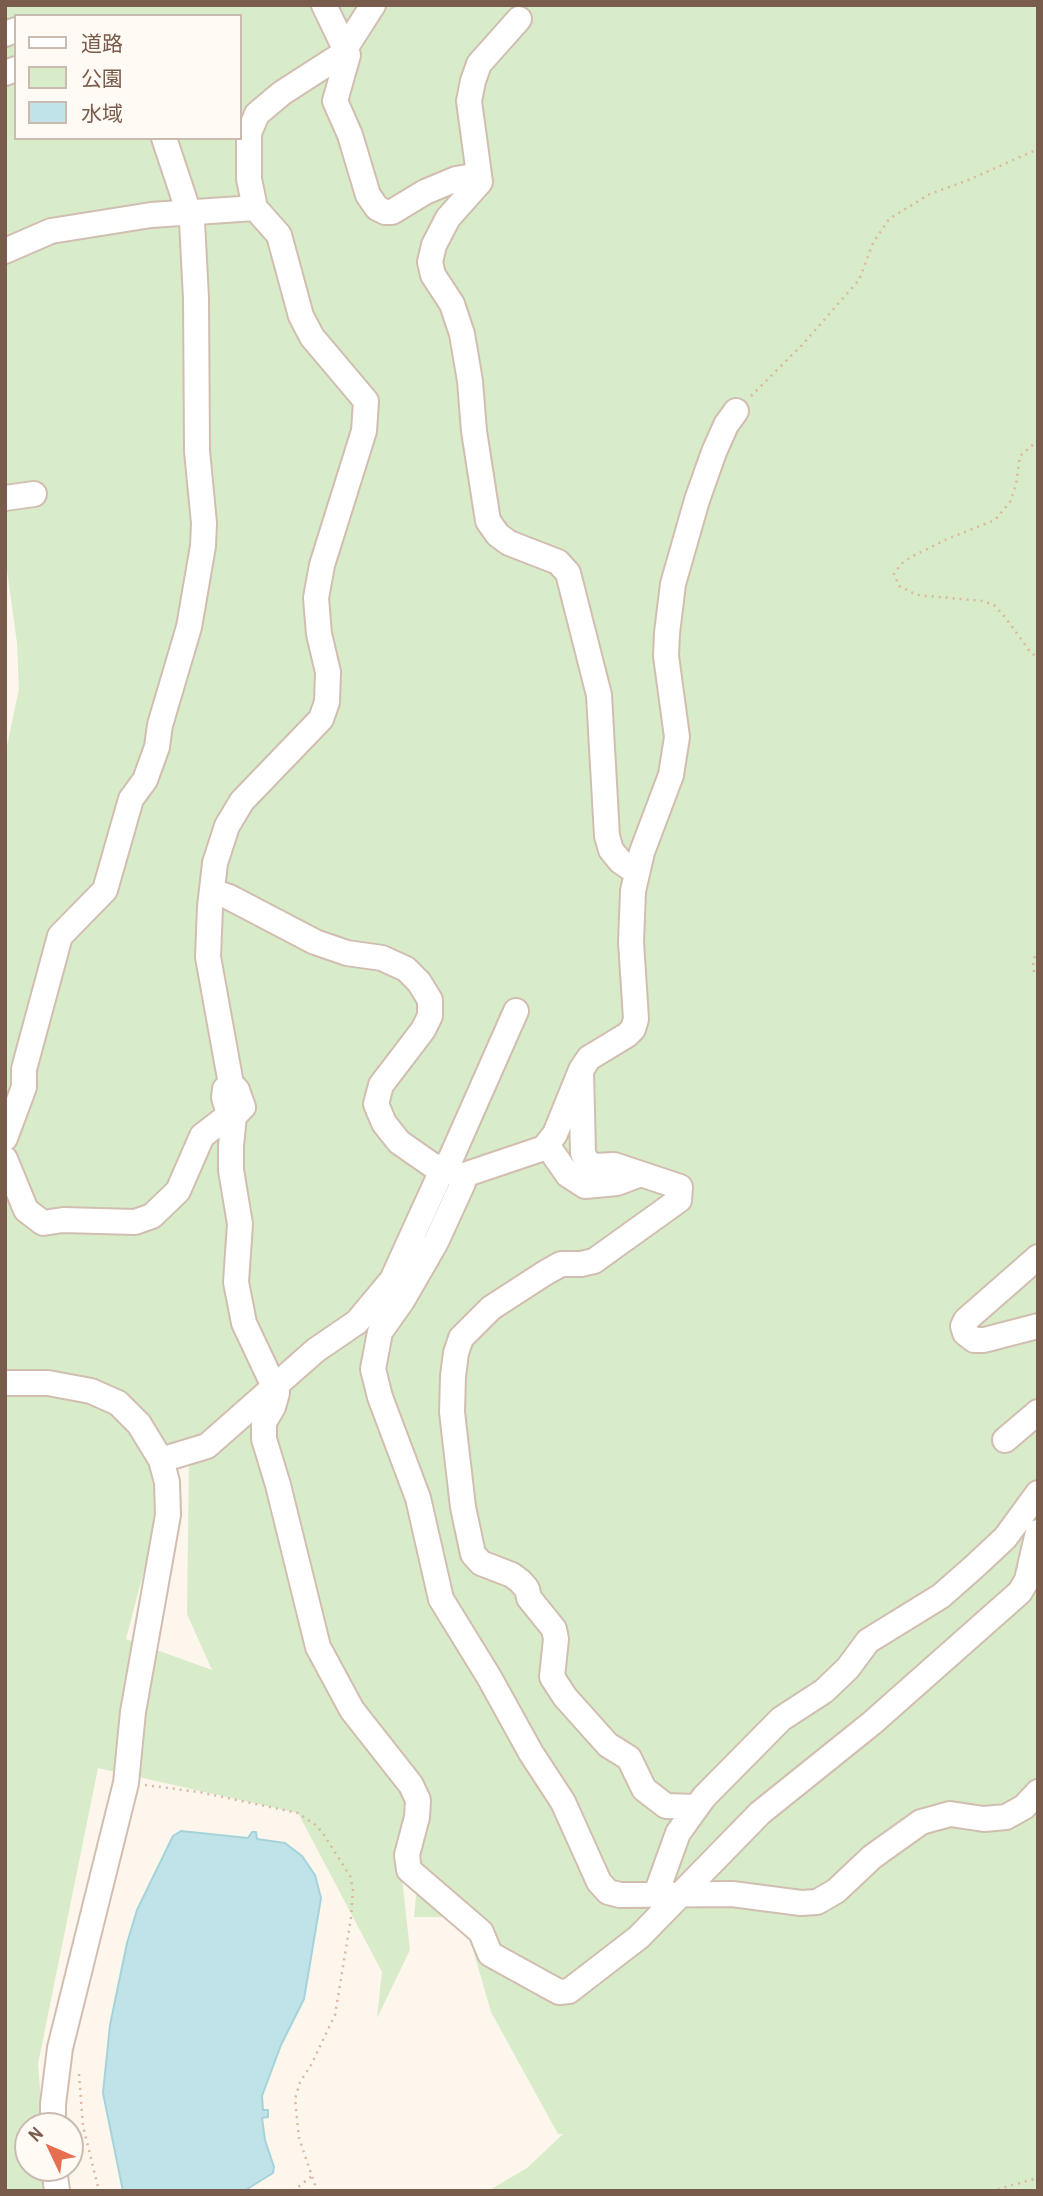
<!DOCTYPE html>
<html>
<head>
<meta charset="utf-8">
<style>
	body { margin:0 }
	#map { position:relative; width:1043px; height:2196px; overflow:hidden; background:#fdf6ec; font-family:"Archivo Narrow","Noto Sans JP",sans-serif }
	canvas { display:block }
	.frame { position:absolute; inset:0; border:7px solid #7a5c4d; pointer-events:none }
	.legend { position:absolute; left:14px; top:14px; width:228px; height:126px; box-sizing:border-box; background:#fffaf3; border:2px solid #cabbb1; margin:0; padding:9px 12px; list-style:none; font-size:21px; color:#7a5c4d }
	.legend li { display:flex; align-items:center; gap:14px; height:35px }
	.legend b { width:35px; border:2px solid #cabbb1 }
	.north { position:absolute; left:14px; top:2112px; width:70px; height:70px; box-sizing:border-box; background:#fffaf3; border:2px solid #cabbb1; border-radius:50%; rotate:314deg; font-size:19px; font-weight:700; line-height:28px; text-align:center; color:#7a5c4d }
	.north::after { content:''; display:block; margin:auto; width:24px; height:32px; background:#e76f51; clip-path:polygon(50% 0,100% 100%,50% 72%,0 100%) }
</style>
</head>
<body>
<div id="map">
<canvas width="1043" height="2196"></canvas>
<div class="frame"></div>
<ul class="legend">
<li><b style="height:9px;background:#fff"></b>道路</li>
<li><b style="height:19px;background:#d8ecc9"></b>公園</li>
<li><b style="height:19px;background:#bfe3e8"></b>水域</li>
</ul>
<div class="north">N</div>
</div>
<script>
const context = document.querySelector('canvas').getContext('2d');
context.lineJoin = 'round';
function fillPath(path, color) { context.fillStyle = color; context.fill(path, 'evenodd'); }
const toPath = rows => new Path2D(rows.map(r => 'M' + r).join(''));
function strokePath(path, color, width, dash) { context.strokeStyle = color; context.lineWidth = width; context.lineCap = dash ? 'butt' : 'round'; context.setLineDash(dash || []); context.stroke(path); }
const green = toPath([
	[5,5,1038,5,1038,2191,488,2191,527,2168,563,2134,558,2134,491,2012,465,1922,460,1917,414,1917,417,1887,401,1869,410,1950,377,2018,382,1972,298,1813,98,1768,38,2064,43,2126,28,2126,28,2168,47,2168,49,2191,5,2191,5,755,19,689,17,643,5,556],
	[16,16,240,16,240,138,16,138],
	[189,1455,187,1614,212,1670,126,1639,167,1483]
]);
const water = toPath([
	[181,1831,248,1838,252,1832,256,1832,257,1839,285,1843,302,1856,315,1875,321,1898,304,1999,281,2045,262,2096,263,2110,268,2110,268,2117,262,2118,265,2140,274,2167,273,2173,244,2191,123,2191,103,2093,110,2025,127,1943,137,1910,173,1836,181,1831]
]);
const path = toPath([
	[751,396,803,344,859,280,873,243,889,219,930,194,966,181,1038,149],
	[1038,440,1020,456,1016,485,1010,502,995,520,947,539,911,557,901,564,894,574,899,586,917,595,983,601,994,605,1005,617,1031,653,1038,657],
	[1038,950,1033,961,1034,972,1038,975],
	[145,1785,199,1792,298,1813,317,1826,324,1835,350,1876,353,1889,351,1918,335,2015,311,2065,300,2082,295,2099,299,2138,315,2185,315,2191],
	[79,2074,83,2126,99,2191],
	[293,2191,312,2176],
	[991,2191,1038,2178]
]);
const minor = toPath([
	[324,5,348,55,335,101,350,135,368,195,377,208,385,212,392,212,425,192,456,179,479,175],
	[519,19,479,64,473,81,469,101,480,182,448,218,434,245,430,262,433,275,452,304,462,334,470,381,474,431,488,521,498,535,509,543,558,562,568,573,599,695,607,836,611,850,620,861,636,872],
	[5,34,16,30],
	[5,73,16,69],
	[5,251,51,231,151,215,255,208],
	[5,498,34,494],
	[212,891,229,897,315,942,347,953,382,958,406,969,419,982,430,1000,430,1016,423,1030,381,1085,376,1104,384,1123,399,1142,432,1165,461,1176,463,1183,436,1242,402,1301,380,1332,373,1369,380,1397,418,1498,441,1599,489,1677,531,1753,563,1802,599,1882,608,1892,620,1895,732,1894,801,1903,817,1902,836,1891,872,1857,921,1822,950,1814,984,1819,1006,1817,1024,1807,1038,1792],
	[581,1070,583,1153,587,1162,595,1166,614,1165,680,1187,679,1200,594,1261,581,1264,561,1264,545,1273,491,1308,461,1338,456,1353,453,1376,452,1412,463,1507,473,1554,481,1563,512,1575,520,1581,527,1589,529,1598,554,1629,556,1639,552,1677,565,1697,608,1745,629,1758,644,1789,666,1806,696,1807],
	[231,1084,208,957,210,907,215,863,227,826,242,801,321,719,327,702,328,672,319,634,316,598,322,565,364,431,366,401,312,337,301,316,279,235,255,208,249,179,249,133,257,114,282,93,341,55,373,5],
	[234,1116,229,1115,224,1097,225,1089,231,1084,237,1090,243,1107,234,1116,231,1146,231,1170,240,1224,236,1282,244,1323,277,1393,273,1407,264,1422,264,1439,278,1485,318,1647,352,1710,411,1785,418,1800,417,1817,407,1855,409,1870,481,1932,490,1954,559,1992,569,1991,639,1937,760,1813,872,1723,1020,1592,1027,1580,1038,1532],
	[5,1138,24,1087,24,1069,60,936,105,890,131,799,145,780,157,747,160,725,189,627,203,546,204,523,197,451,196,298,192,222,164,138],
	[547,1145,568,1175,585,1186,617,1183,641,1174],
	[5,1159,26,1210,43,1223,63,1220,135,1222,152,1216,178,1191,202,1136,229,1115],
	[461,1176,544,1148,555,1134,581,1070,589,1058,627,1035,633,1029,636,1019,631,942,633,891,642,852,671,775,677,737,666,656,667,633,673,584,697,500,714,452,726,425,736,411],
	[1038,1257,966,1320,963,1326,965,1333,974,1340,984,1340,1038,1326],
	[5,1383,48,1383,91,1391,118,1403,139,1424,161,1460,167,1482,168,1515,133,1712,126,1783,60,2048,53,2104,53,2126],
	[1005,1440,1038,1412],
	[161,1460,207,1446,316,1350,357,1322,392,1280,438,1179,451,1158,516,1011],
	[656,1894,678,1833,704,1797,781,1719,824,1691,848,1668,868,1641,941,1596,975,1566,1005,1538,1038,1493],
	[54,2168,57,2191]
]);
fillPath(green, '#d8ecc9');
fillPath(water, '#bfe3e8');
strokePath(water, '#a5d3da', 2);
strokePath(minor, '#d1beb0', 28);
strokePath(path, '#d9b8a5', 2.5, [2, 5]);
strokePath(minor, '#fff', 24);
</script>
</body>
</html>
